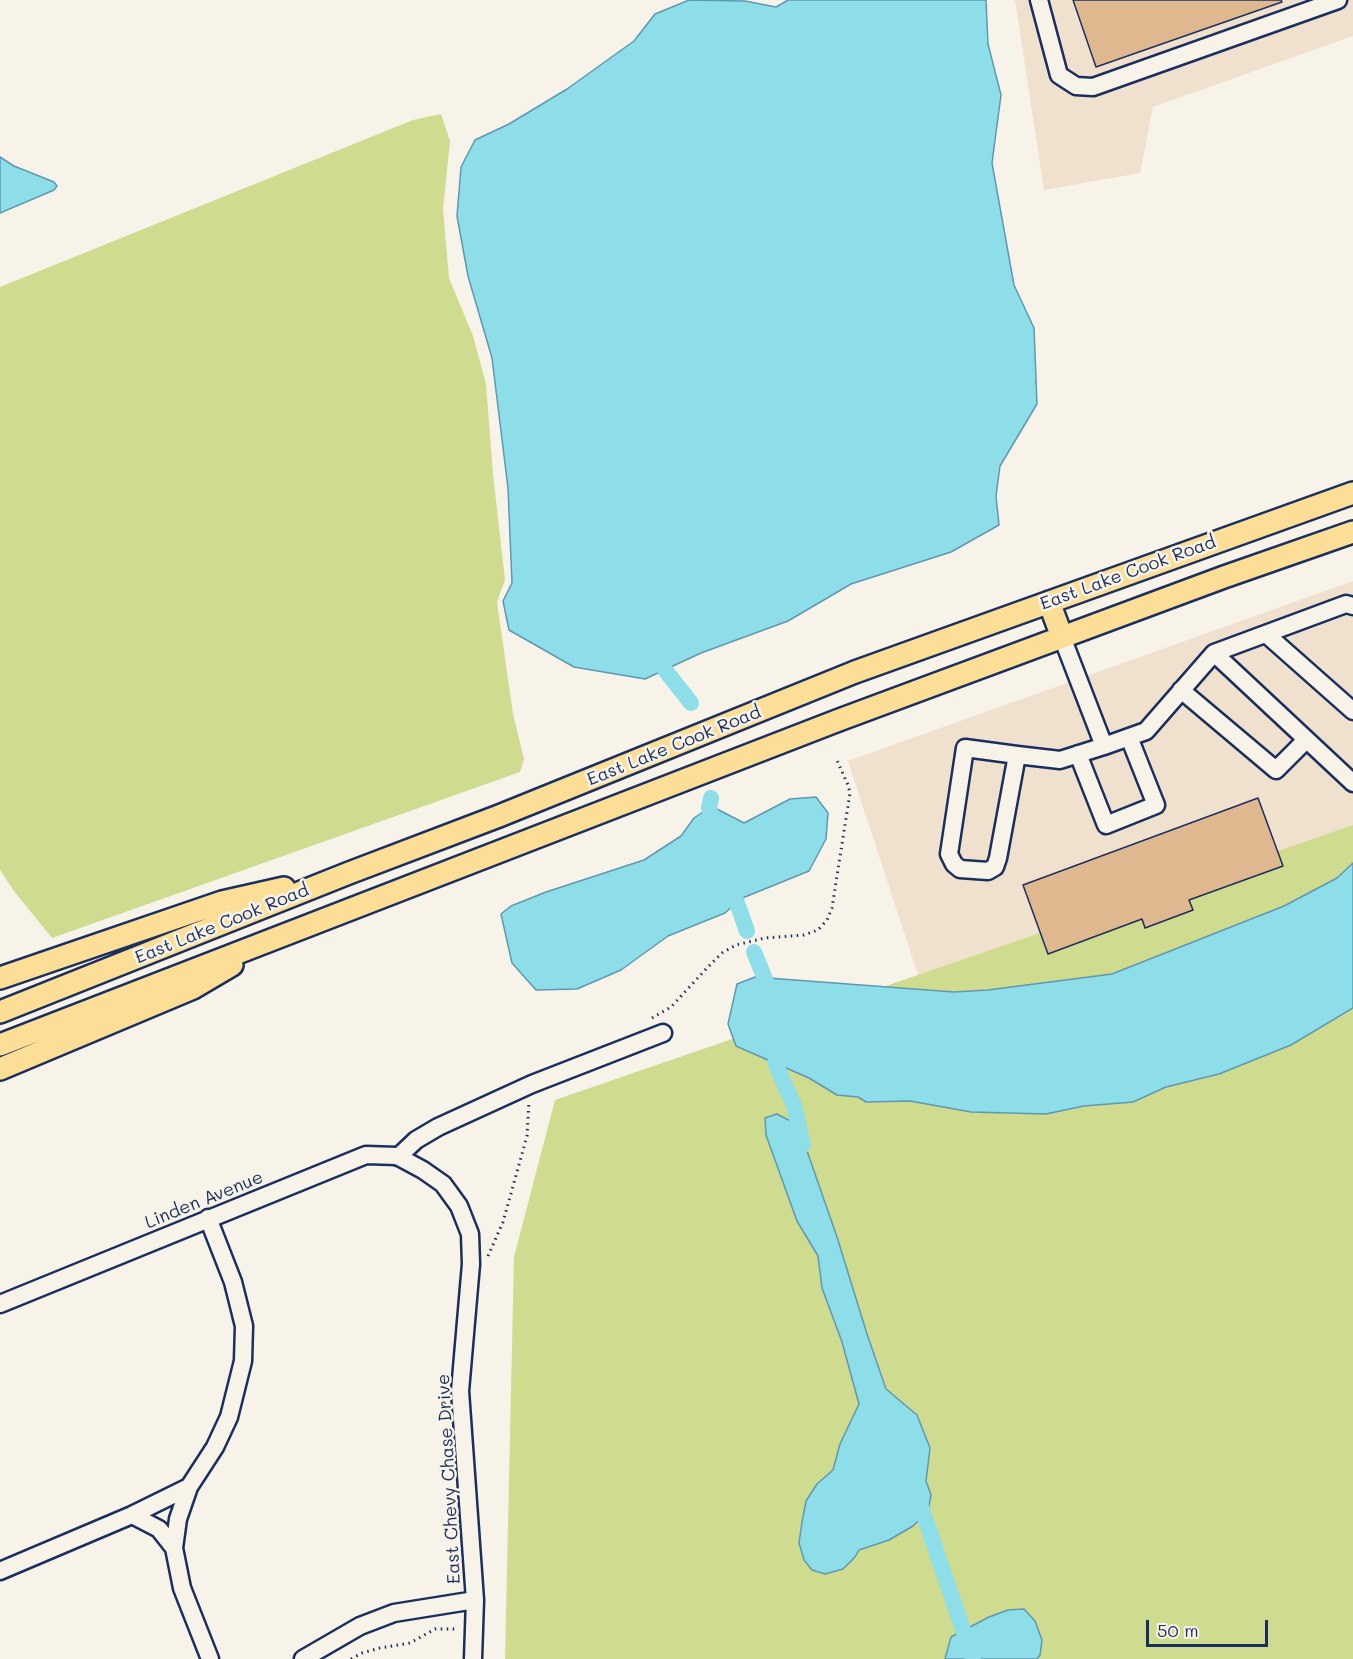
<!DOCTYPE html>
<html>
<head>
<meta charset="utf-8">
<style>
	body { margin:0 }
	#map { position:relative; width:1353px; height:1659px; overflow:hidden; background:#f7f3e8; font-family:Mali,sans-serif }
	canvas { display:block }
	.scale { position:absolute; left:1146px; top:1620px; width:122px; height:27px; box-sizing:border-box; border:3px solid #1b2f5e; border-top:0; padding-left:8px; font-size:18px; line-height:21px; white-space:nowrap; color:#1b2f5e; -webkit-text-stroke:4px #f7f3e8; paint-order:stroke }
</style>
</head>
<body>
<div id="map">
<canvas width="1353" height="1659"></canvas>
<div class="scale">50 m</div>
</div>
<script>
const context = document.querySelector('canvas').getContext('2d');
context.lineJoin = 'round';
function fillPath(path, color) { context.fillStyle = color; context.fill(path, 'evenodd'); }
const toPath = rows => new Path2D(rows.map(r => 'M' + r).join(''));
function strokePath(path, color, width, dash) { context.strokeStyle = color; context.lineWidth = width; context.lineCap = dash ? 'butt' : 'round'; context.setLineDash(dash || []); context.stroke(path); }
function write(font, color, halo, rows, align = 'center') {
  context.font = font + ' Mali,sans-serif'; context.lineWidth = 5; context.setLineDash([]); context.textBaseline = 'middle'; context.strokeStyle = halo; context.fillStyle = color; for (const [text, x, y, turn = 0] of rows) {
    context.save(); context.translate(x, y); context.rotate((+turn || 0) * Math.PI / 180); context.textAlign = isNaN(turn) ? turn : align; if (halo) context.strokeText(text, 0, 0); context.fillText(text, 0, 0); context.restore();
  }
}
const built = toPath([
	[1015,0,1353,0,1353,36,1153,107,1140,173,1044,190],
	[1353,581,1353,825,918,975,848,761]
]);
const green = toPath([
	[441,114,450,141,443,209,449,278,473,336,486,384,493,474,505,580,497,602,513,714,524,759,520,772,52,938,14,891,0,870,0,287,413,120],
	[1353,825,1353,1659,505,1659,514,1257,555,1100]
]);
const water = toPath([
	[689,0,745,1,776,7,788,0,986,0,988,44,1001,95,992,163,1014,285,1034,328,1037,404,1000,466,996,496,999,525,951,552,851,584,788,621,701,653,645,679,574,667,509,630,503,601,512,583,508,488,492,358,468,276,457,216,461,167,475,140,509,124,567,89,634,41,655,14,689,0],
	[0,157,14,166,54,182,57,186,54,190,0,213,0,157],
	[816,797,828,813,826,839,809,871,740,899,725,913,668,936,621,970,577,989,536,990,512,963,501,914,511,906,546,892,644,860,681,836,694,818,709,808,717,809,744,823,790,799,816,797],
	[1353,863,1353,1008,1291,1045,1219,1074,1166,1087,1133,1102,1084,1106,1046,1114,971,1112,910,1101,866,1102,858,1097,837,1095,809,1078,736,1046,728,1024,737,984,755,977,954,992,988,990,1112,974,1284,906,1337,878,1353,863],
	[777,1114,798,1125,837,1237,867,1334,886,1389,917,1415,930,1448,926,1481,931,1495,928,1511,913,1526,889,1540,859,1550,855,1557,843,1569,825,1574,812,1570,804,1560,799,1543,802,1522,806,1501,817,1484,833,1470,840,1444,859,1404,842,1342,822,1288,818,1256,797,1221,766,1135,765,1118,777,1114],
	[1024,1609,1035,1621,1042,1640,1040,1655,1037,1659,945,1659,951,1637,989,1617,1008,1610,1024,1609]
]);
const canal = toPath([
	[665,670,691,703],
	[711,798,709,808,715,829],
	[730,883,747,931],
	[754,952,765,979,769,998],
	[775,1044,776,1065,794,1106,803,1145],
	[917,1495,973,1659]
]);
const building = toPath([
	[1073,0,1281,0,1282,2,1096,67,1073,0],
	[1258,798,1283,866,1189,900,1193,910,1145,928,1142,919,1048,954,1023,885,1258,798]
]);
const path = toPath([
	[652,1018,671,1007,707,968,722,953,736,945,765,938,804,935,818,930,827,920,832,908,850,793,848,785,836,758],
	[488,1256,503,1222,527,1136,529,1101],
	[351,1659,362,1653,380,1648,410,1643,435,1629,458,1629]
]);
const minor = toPath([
	[1039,0,1059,75,1076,86,1093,87,1338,0],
	[1266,634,1353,711],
	[1214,653,1353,783],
	[1181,690,1276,770,1306,740],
	[1104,746,1146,731,1214,653,1346,604,1353,606],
	[1078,754,1106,825,1156,805,1129,737],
	[1017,755,998,858,995,867,988,871,960,869,954,864,949,854,965,748,1017,755,1060,760,1104,746,1062,637],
	[398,1157,416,1140,438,1127,532,1084,663,1033],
	[208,1218,233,1282,244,1326,243,1361,229,1417,215,1447,189,1487,178,1519,174,1548,182,1588,210,1659],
	[0,1304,366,1155,397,1156,423,1170,443,1184,459,1206,470,1234,471,1264,460,1391,475,1600,473,1659],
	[132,1515,189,1487],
	[0,1571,132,1515,159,1529,174,1548],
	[303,1659,360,1626,394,1613,475,1600]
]);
const major = toPath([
	[1049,602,1062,637],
	[0,978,222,902,284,888],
	[0,1012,349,873,499,816,855,672,1353,493],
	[0,1045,839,720,1224,577,1353,532],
	[0,1069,193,988,232,965]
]);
const streetNames = [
	["East Lake Cook Road",1128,573,-20],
	["East Lake Cook Road",674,746,-22],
	["East Lake Cook Road",222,924,-22],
	["Linden Avenue",204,1200,-22],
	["East Chevy Chase Drive",449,1479,-93]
];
fillPath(built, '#f0e1ce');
fillPath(green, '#cfdb8e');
fillPath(water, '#8ddee9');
strokePath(water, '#5f98b1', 1.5);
strokePath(canal, '#8ddee9', 16);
fillPath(building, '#dfb890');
strokePath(building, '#1b2f5e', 1.5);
strokePath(minor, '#1b2f5e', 21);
strokePath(major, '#1b2f5e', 26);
strokePath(path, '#1b2f5e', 3, [1.5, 4.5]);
strokePath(minor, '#f7f3e8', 16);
strokePath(major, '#fcde96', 21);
write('18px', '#1b2f5e', '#f7f3e8', streetNames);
</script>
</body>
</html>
